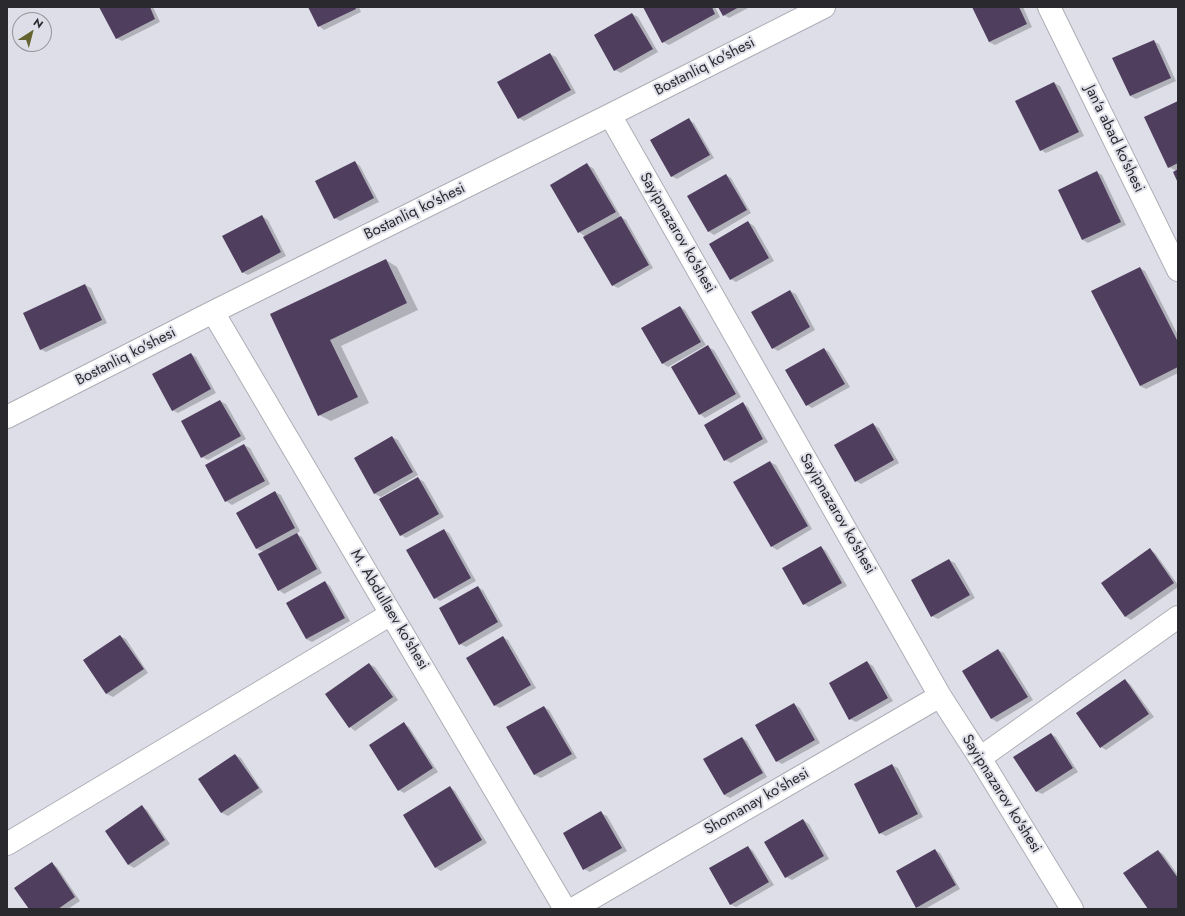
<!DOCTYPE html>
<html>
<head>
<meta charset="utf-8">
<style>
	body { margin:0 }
	#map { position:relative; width:1185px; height:916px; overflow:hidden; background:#dddee7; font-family:Jost,sans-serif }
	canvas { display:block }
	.frame { position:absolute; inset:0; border:8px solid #2a2a2e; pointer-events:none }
	.north { position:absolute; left:12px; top:12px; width:40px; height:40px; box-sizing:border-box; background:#dddee7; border:1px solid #95969d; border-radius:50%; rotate:36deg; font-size:11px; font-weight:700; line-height:16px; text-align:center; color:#2a2a2e }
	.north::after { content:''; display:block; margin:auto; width:14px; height:18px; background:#65632f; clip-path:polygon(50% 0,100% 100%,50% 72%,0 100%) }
</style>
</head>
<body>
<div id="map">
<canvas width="1185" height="916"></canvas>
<div class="frame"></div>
<div class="north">N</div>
</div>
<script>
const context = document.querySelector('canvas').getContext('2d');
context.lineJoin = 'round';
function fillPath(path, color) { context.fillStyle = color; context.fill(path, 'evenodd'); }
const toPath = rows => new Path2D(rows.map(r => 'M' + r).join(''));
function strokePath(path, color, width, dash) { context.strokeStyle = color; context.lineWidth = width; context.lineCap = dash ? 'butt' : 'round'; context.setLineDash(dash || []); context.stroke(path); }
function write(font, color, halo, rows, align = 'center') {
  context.font = font + ' Jost,sans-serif'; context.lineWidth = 4; context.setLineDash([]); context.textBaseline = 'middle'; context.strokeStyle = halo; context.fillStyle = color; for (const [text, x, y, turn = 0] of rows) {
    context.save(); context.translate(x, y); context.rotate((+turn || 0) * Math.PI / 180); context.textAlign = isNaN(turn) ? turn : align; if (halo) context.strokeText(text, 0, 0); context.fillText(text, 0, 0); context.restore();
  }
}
const shadow = toPath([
	[101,7,153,7,160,22,122,41,116,38],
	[309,7,359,7,361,12,324,30,319,26],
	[644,7,715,7,720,17,669,45,663,42],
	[719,7,750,7,729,18,724,15],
	[973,7,1023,7,1032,27,995,45,989,42],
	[632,14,638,17,658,52,621,73,615,70,595,35],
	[1153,41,1159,44,1176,81,1136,99,1130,96],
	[550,54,556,57,576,93,524,121,519,118],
	[1054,83,1060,86,1084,136,1046,153,1041,150],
	[1178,102,1178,181,1177,171,1169,167],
	[689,120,694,123,714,158,677,179,671,176],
	[355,162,360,166,379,202,340,221,335,218],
	[587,165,593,168,620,215,619,216,626,220,653,268,618,288,612,285,586,237,579,232,552,185],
	[1096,172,1102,175,1126,225,1088,243,1083,240,1059,190],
	[726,175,731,178,751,213,714,235,708,231],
	[262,216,268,220,286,256,248,275,242,272],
	[748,222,754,226,774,261,736,282,731,279],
	[386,260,397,267,418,310,341,346,369,403,331,421,319,415,271,315],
	[1140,268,1145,271,1178,335,1178,373,1146,389,1140,386],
	[85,285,91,288,107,323,46,352,40,349],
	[790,291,796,294,815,330,778,351,773,348],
	[680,307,685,310,706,345,668,367,662,363],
	[708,347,714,350,741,397,705,418,700,414],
	[824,349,829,352,850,387,812,408,807,405],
	[191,354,196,357,216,393,178,413,172,410],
	[220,401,226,404,246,439,208,460,202,457],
	[743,403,748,407,768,442,731,463,725,460],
	[873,424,879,428,899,463,861,484,856,481],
	[392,437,398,440,418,475,381,497,375,494,355,458],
	[244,445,250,448,270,484,232,505,226,501,207,466],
	[770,462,776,465,812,529,777,550,771,546],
	[418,478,424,482,444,517,406,538,401,535],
	[275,492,281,495,300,531,296,534,302,537,322,573,284,594,279,590,264,552,257,549,237,513],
	[444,530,449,533,476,581,440,601,435,598],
	[821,547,826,551,847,586,809,607,804,604],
	[1150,550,1155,553,1178,585,1178,587,1131,620,1126,617,1103,583],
	[949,560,955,563,975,598,938,619,932,616,912,581],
	[325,582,330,586,350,621,312,642,306,639],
	[478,587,483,590,503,626,466,647,460,644],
	[120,636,126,639,148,673,113,697,107,694,84,660],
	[503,637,508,640,536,688,500,708,494,705],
	[998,650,1004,653,1033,700,997,722,992,719,963,672],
	[867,662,873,666,893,701,856,722,850,719],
	[369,664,375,667,398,700,355,731,350,727,326,694],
	[1125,681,1130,684,1154,717,1106,750,1101,747],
	[794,704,800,708,820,743,782,764,777,761],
	[544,707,549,710,577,758,541,778,535,775,508,727],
	[404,724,409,727,438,772,404,793,399,790],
	[1051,734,1056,737,1078,772,1042,794,1036,791],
	[742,738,747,741,767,777,730,798,724,795],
	[235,755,241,758,263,792,228,816,222,813,199,779],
	[892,765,898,768,923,817,886,836,880,833],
	[450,787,455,791,487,843,441,871,436,868],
	[142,807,147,810,170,844,134,868,129,865,106,831],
	[601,813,607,816,627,851,590,872,584,869],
	[803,820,809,824,829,859,792,880,786,877],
	[748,847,753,851,774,885,736,907,730,904],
	[935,850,940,853,960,889,925,909,921,909,917,907],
	[1158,851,1163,854,1178,875,1178,909,1149,909],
	[52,864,57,867,80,901,68,909,30,909]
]);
const building = toPath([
	[99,7,150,7,155,19,116,39],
	[308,7,355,7,356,9,318,27],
	[643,7,712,7,715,14,662,43],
	[718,7,739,7,723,16],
	[972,7,1019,7,1027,24,989,42],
	[632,13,653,49,614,71,594,35],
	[1154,40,1171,78,1130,96,1112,58],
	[550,53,571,90,518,119,497,82],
	[1054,82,1079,132,1040,151,1015,101],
	[1178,101,1178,163,1168,168,1144,117],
	[689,118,710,155,671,177,650,140],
	[355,161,374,198,334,219,315,181],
	[587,163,616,212,578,233,550,185],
	[1178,169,1178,183,1173,172],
	[1097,171,1121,222,1082,240,1058,190],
	[726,174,747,210,708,232,687,196],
	[262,215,281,252,242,273,222,236],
	[621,216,649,265,612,286,583,237],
	[748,221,769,258,730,280,709,244],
	[386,259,407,303,330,340,358,397,318,416,270,314],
	[1140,267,1178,342,1178,367,1140,386,1091,291],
	[85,284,102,320,40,350,23,313],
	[790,290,810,327,772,349,751,312],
	[680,306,701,342,662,364,641,328],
	[708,345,736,394,699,415,671,367],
	[824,348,845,384,806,406,785,370],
	[191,353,211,389,172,411,152,374],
	[220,400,241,436,201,458,181,421],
	[743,402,763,439,724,461,704,425],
	[873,423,894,460,855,482,834,445],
	[392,436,413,472,374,494,354,458],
	[244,444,265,481,225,502,205,465],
	[770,461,808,526,771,547,733,482],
	[418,477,439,514,400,536,379,499],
	[275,491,295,528,256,549,236,513],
	[444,529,471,578,434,599,406,550],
	[297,533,317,569,278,591,258,554],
	[821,546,842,583,803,605,782,568],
	[1150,548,1174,583,1125,617,1101,583],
	[949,559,970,595,931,617,911,580],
	[325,581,345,618,306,639,286,603],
	[478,586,498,622,459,645,439,608],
	[120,635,144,669,106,694,83,660],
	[503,636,531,685,494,706,466,658],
	[998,649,1028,697,991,719,962,671],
	[867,661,888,698,849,720,829,683],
	[369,663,393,697,349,728,325,694],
	[1125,679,1149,714,1100,748,1076,713],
	[794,703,815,740,776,762,755,725],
	[544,706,572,754,534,775,506,727],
	[404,722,433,768,398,791,369,745],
	[1051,733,1073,768,1036,792,1013,757],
	[742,737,763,773,724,795,703,759],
	[235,754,259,788,221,813,198,779],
	[892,764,918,814,879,834,854,784],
	[450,786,482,840,435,868,403,815],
	[142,805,165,840,128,865,105,831],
	[601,811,622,848,583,870,563,833],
	[803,819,824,856,785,878,764,842],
	[748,846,769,882,730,905,709,868],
	[935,849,956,885,916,908,896,871],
	[1158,850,1178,878,1178,908,1177,909,1148,909,1123,873],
	[52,862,75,897,58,909,29,909,14,888]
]);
const street = toPath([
	[1049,7,1178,270],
	[610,115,940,696,980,758,1072,909],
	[213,312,565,909],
	[7,417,213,312,610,115,824,7],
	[980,758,1178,617],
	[7,844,391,614],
	[573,909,940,696]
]);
const streetNames = [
	["Bostanliq ko'shesi",705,67,-27],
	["Jan'a abad ko'shesi",1114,139,64],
	["Bostanliq ko'shesi",415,212,-26],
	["Sayipnazarov ko'shesi",677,233,60],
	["Bostanliq ko'shesi",126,357,-27],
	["Sayipnazarov ko'shesi",837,514,60],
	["M. Abdullaev ko'shesi",389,610,59],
	["Sayipnazarov ko'shesi",1001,794,58],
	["Shomanay ko'shesi",757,802,-30]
];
fillPath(shadow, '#0003');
fillPath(building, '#503e5f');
strokePath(street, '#adaeb6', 24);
strokePath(street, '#fff', 22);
write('15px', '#2a2a2e', '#dddee7', streetNames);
</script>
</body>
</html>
